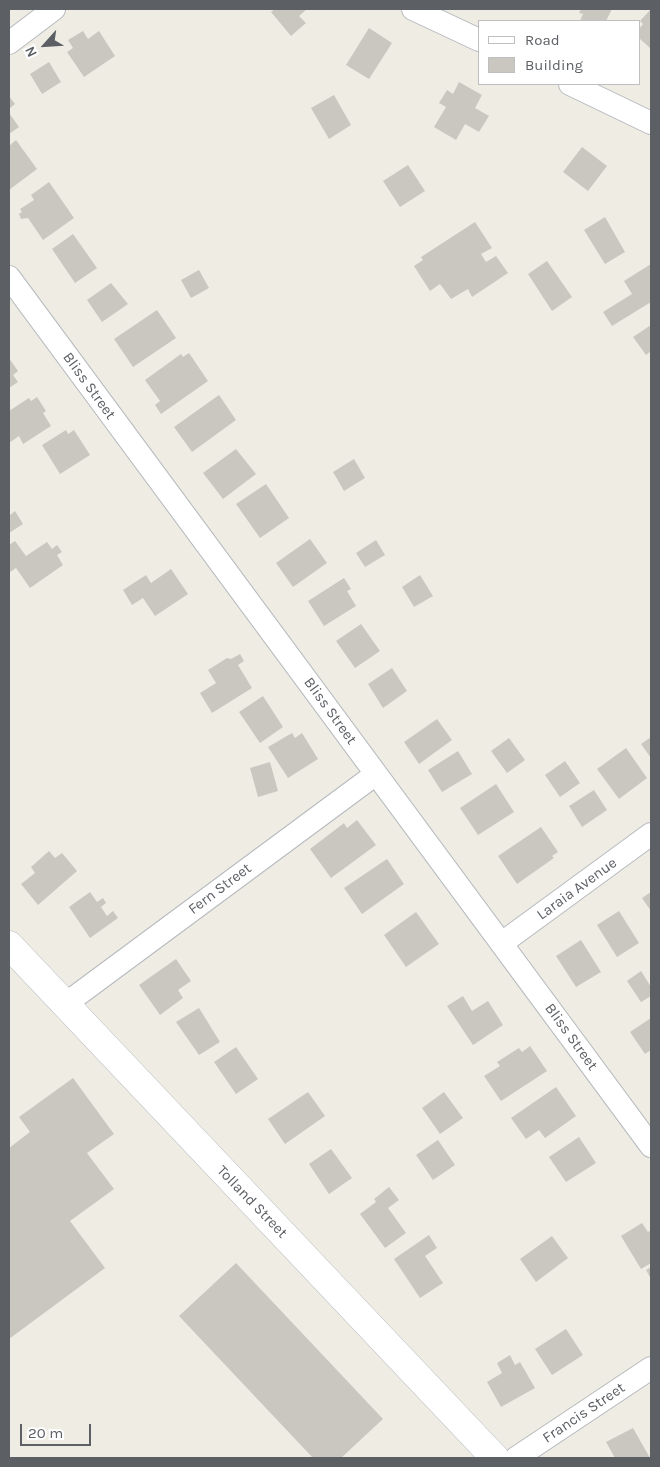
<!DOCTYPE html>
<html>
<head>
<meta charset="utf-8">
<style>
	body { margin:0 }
	#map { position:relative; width:660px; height:1467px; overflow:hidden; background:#efece4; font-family:Karla,sans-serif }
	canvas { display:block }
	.frame { position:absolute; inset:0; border:10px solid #5c6065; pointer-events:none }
	.legend { position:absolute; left:478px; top:20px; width:162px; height:65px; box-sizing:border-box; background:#fff; border:1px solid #bebfc1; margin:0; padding:6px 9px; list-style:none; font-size:15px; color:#5c6065 }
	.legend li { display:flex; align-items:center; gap:10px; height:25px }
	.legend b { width:25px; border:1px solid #bebfc1 }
	.north { position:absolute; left:20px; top:20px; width:50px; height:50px; -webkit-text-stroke:4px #fff; paint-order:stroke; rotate:244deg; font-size:14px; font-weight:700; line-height:20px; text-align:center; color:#5c6065 }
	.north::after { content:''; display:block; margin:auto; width:18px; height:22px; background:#5c6065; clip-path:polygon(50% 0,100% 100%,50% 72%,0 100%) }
	.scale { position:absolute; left:20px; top:1424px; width:71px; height:22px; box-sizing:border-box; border:2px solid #5c6065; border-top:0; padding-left:6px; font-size:15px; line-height:18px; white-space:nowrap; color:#5c6065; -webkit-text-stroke:4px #fff; paint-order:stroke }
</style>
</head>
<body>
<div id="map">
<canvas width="660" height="1467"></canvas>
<div class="frame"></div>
<ul class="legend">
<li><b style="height:6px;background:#fff"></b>Road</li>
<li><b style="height:14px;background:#cac7c1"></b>Building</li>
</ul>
<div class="north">N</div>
<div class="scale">20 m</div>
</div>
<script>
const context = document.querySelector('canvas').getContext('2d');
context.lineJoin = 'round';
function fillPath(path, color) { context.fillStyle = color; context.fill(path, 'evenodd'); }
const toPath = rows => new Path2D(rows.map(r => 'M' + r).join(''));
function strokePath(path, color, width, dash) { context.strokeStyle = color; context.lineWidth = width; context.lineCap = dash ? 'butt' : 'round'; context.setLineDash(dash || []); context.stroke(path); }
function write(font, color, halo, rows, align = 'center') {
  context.font = font + ' Karla,sans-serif'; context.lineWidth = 5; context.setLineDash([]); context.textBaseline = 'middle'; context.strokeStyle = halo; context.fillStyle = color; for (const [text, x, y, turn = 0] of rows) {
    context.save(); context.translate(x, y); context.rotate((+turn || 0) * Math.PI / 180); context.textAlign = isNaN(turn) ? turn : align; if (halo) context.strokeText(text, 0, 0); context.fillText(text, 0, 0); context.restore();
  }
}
const building = toPath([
	[275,9,307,9,299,16,306,23,291,36,271,12],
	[581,9,612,9,606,21,580,21,583,14,579,13],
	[651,9,651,49,639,38,639,29,643,24,640,21],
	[369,28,392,43,369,79,346,65],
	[83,31,88,39,99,31,115,56,84,77,67,52,73,48,68,40],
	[49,62,61,82,42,94,30,74],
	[459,82,482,95,475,108,489,116,479,132,465,124,456,140,434,127,446,107,439,103,447,90,453,94],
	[334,95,351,125,329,139,311,108],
	[9,96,15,104,9,109],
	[9,113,19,127,9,134],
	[16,140,37,169,9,190,9,146],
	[582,147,607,166,588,191,563,172],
	[408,165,425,191,400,207,383,181],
	[49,182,74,218,43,240,28,218,21,219,19,214,22,212,20,209,34,200,31,195],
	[605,217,625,252,605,264,584,230],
	[475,222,492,248,481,254,486,262,496,256,508,273,472,297,468,289,451,299,440,284,430,291,414,266,423,260,421,257],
	[73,234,97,268,75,283,52,249],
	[547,261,572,297,552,311,528,274],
	[651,264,651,302,612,326,603,312,632,294,624,281],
	[199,270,209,288,191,298,181,280],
	[111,283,128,304,102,322,87,300],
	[157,310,176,338,133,367,114,339],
	[651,325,651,351,646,355,633,337],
	[189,353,208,381,161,414,155,405,160,401,145,380,181,354,183,357],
	[9,358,18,371,13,375,18,382,9,388],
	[219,395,236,420,192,452,174,427],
	[37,397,46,411,43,413,51,426,23,444,19,436,9,443,9,411,29,398,31,401],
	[66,430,68,434,74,430,90,455,60,474,42,445],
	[236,449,256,474,223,499,203,473],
	[354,459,365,478,344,491,333,472],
	[266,484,289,518,260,538,236,504],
	[15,511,23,524,9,533,9,516],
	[310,539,327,563,293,587,276,563],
	[376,540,385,555,365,567,356,553],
	[15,541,26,556,47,542,52,549,57,545,62,552,57,555,63,565,30,588,16,568,10,572,9,570,9,545],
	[171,569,188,594,155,616,143,598,132,605,123,590,146,575,151,583],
	[420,575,433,596,414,607,402,587],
	[344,578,351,589,347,591,356,606,324,626,308,601],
	[361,624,380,651,355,668,336,641],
	[240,654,244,661,238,665,252,688,212,713,200,693,216,683,208,670,227,658,231,659],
	[392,668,407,691,383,708,368,684],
	[263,696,283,727,260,743,239,712],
	[437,719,452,740,419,764,404,742],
	[292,733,295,738,302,733,318,759,288,778,268,747],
	[651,737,651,758,641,744],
	[509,738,525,760,507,773,491,751],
	[626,748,647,778,619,799,597,769],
	[458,751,472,774,442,792,428,770],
	[565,761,580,783,560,797,545,775],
	[270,762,278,791,258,797,250,768],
	[496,784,514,812,478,835,460,808],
	[594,790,607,810,582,827,569,806],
	[357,820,376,845,331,878,310,849,344,823,347,828],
	[541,827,558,852,552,856,554,858,517,884,498,856],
	[49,851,55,858,62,853,77,871,38,905,21,884,35,873,31,867],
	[387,859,404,884,362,914,344,888],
	[90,892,97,902,103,898,106,903,101,907,107,916,113,911,118,918,90,938,69,907],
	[651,892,651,911,642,898],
	[619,911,639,943,617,957,597,925],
	[416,912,439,944,406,967,384,935],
	[581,940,601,972,576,987,556,956],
	[176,959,191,981,178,990,183,998,160,1015,139,985],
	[641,971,651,987,651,996,641,1002,627,981],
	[463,996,472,1011,488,1001,503,1025,473,1045,447,1006],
	[199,1008,220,1042,199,1055,176,1022],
	[651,1018,651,1050,645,1054,630,1032],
	[530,1046,547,1071,501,1101,484,1076,500,1066,497,1062,519,1048,522,1052],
	[236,1047,258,1079,236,1094,214,1062],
	[73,1078,114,1134,87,1153,114,1189,70,1221,105,1268,9,1339,9,1148,30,1132,19,1117],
	[556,1087,576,1116,545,1138,539,1130,526,1139,511,1118],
	[308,1092,325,1116,285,1144,268,1119],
	[444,1092,463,1118,440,1134,422,1108],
	[579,1137,596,1163,566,1182,549,1157],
	[438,1140,455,1165,433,1180,416,1155],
	[331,1149,352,1178,329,1194,309,1164],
	[389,1187,399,1200,388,1208,406,1233,385,1248,360,1214,376,1202,374,1199],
	[642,1223,648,1232,651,1230,651,1263,641,1269,621,1236],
	[429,1235,437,1248,425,1256,443,1283,420,1298,394,1259],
	[552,1236,568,1258,536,1282,520,1259],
	[236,1263,383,1419,341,1458,313,1458,179,1316],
	[651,1267,651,1279,646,1270],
	[566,1329,583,1355,552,1375,535,1349],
	[510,1355,515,1365,520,1362,535,1388,501,1407,487,1382,502,1373,497,1363],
	[633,1428,650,1458,615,1458,606,1442]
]);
const street = toPath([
	[413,9,479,40],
	[9,43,54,9],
	[570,84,651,123],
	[9,277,651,1146],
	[502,943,651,834],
	[64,1005,376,774],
	[516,1458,651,1368]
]);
const secondary = toPath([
	[9,945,495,1458]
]);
const streetNames = [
	["Bliss Street",89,386,54],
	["Bliss Street",330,711,54],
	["Fern Street",220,889,-37],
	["Laraia Avenue",577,889,-36],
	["Bliss Street",571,1037,54],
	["Tolland Street",252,1202,46],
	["Francis Street",584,1413,-34]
];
fillPath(building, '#cac7c1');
strokePath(street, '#b6babe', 24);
strokePath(secondary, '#b7bbc0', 29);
strokePath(street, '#fff', 22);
strokePath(secondary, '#fff', 28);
write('15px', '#5c6065', '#fff', streetNames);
</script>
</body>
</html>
